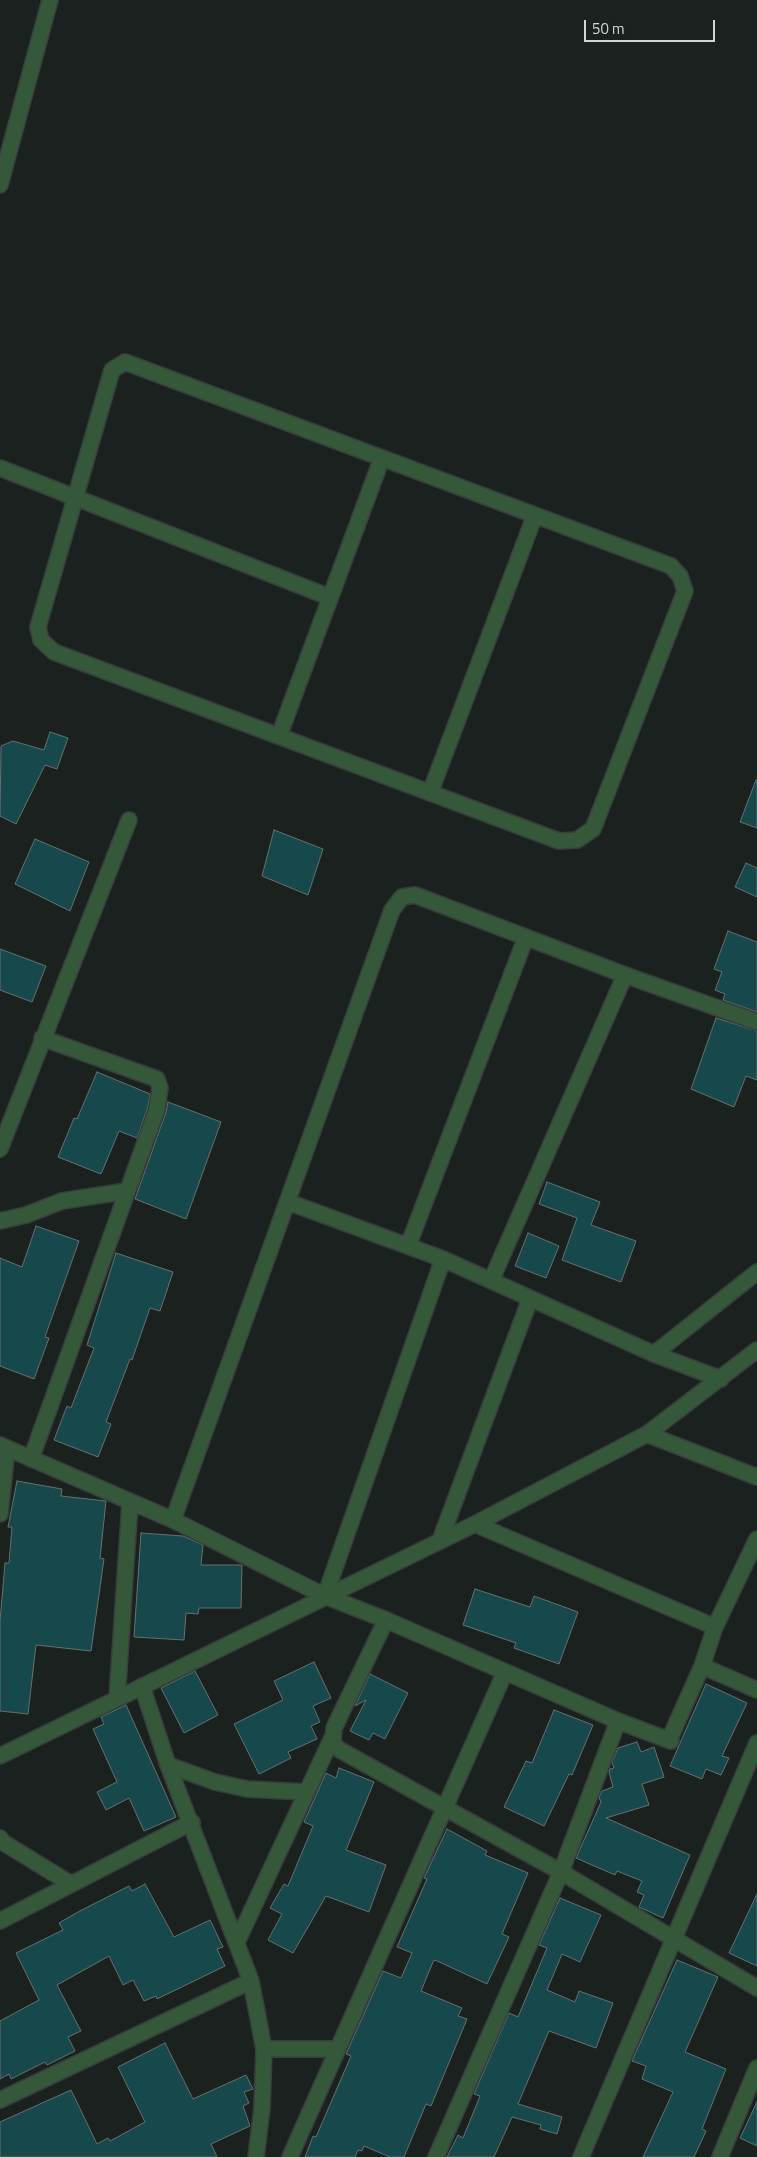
<!DOCTYPE html>
<html>
<head>
<meta charset="utf-8">
<style>
	body { margin:0 }
	#map { position:relative; width:757px; height:2157px; overflow:hidden; background:#1a211f; font-family:"Titillium Web",sans-serif }
	canvas { display:block }
	.scale { position:absolute; left:584px; top:20px; width:131px; height:22px; box-sizing:border-box; border:2px solid #d2d7d5; border-top:0; padding-left:6px; font-size:15px; line-height:18px; white-space:nowrap; color:#d2d7d5; -webkit-text-stroke:4px #1a211f; paint-order:stroke }
</style>
</head>
<body>
<div id="map">
<canvas width="757" height="2157"></canvas>
<div class="scale">50 m</div>
</div>
<script>
const context = document.querySelector('canvas').getContext('2d');
context.lineJoin = 'round';
function fillPath(path, color) { context.fillStyle = color; context.fill(path, 'evenodd'); }
const toPath = rows => new Path2D(rows.map(r => 'M' + r).join(''));
function strokePath(path, color, width, dash) { context.strokeStyle = color; context.lineWidth = width; context.lineCap = dash ? 'butt' : 'round'; context.setLineDash(dash || []); context.stroke(path); }
const building = toPath([
	[50,732,68,738,57,769,45,765,16,824,0,816,1,746,13,741,44,750,50,732],
	[756,780,757,780,757,828,740,822,756,780],
	[274,830,323,849,308,895,262,876,274,830],
	[35,839,89,862,70,911,15,884,35,839],
	[746,863,757,868,757,897,735,887,746,863],
	[728,931,757,942,757,1012,723,1000,725,994,715,990,722,972,714,969,728,931],
	[0,949,46,966,32,1002,0,990,0,949],
	[716,1018,757,1031,757,1080,746,1076,734,1107,691,1089,716,1018],
	[97,1072,150,1094,148,1107,137,1138,119,1131,101,1174,58,1157,74,1118,77,1119,97,1072],
	[168,1102,221,1122,186,1219,135,1199,166,1112,168,1102],
	[547,1182,600,1202,591,1225,636,1241,621,1282,562,1260,577,1218,539,1204,547,1182],
	[36,1226,79,1241,45,1337,49,1338,34,1379,0,1366,0,1258,22,1267,36,1226],
	[528,1233,559,1246,546,1278,515,1266,528,1233],
	[116,1253,173,1272,160,1311,150,1308,132,1360,130,1359,106,1422,111,1424,98,1457,54,1440,67,1406,71,1408,94,1348,87,1345,116,1253],
	[17,1481,62,1489,61,1496,106,1501,100,1558,104,1559,91,1651,36,1645,28,1714,0,1711,0,1621,5,1563,9,1563,12,1527,8,1527,17,1481],
	[141,1533,183,1536,203,1545,201,1565,242,1565,241,1608,199,1608,198,1614,186,1613,184,1640,134,1637,141,1533],
	[475,1589,530,1607,534,1596,578,1612,559,1664,514,1648,516,1643,463,1625,475,1589],
	[314,1662,331,1698,313,1706,320,1722,311,1726,317,1739,288,1752,291,1758,259,1774,234,1724,283,1700,274,1681,314,1662],
	[195,1671,218,1715,184,1733,161,1688,195,1671],
	[370,1674,408,1693,385,1739,373,1733,369,1740,350,1731,366,1700,355,1706,370,1674],
	[706,1684,747,1703,722,1756,729,1758,721,1775,706,1769,702,1779,670,1766,706,1684],
	[126,1705,176,1817,144,1831,129,1798,106,1810,97,1792,117,1782,93,1729,104,1724,101,1717,126,1705],
	[554,1710,593,1725,572,1775,569,1774,544,1826,504,1807,526,1761,532,1763,554,1710],
	[637,1742,641,1752,654,1747,664,1777,642,1784,649,1805,606,1818,690,1855,663,1918,639,1907,644,1895,637,1892,642,1881,617,1871,615,1875,576,1858,601,1802,599,1797,602,1791,613,1787,609,1772,610,1769,614,1768,612,1762,618,1748,637,1742],
	[339,1768,374,1782,346,1850,386,1865,369,1912,326,1896,293,1953,268,1940,282,1914,270,1908,284,1884,288,1886,313,1826,304,1822,326,1773,336,1778,339,1768],
	[447,1829,487,1851,485,1855,528,1873,502,1934,509,1937,487,1984,435,1960,433,1962,421,1991,462,2008,458,2016,467,2019,431,2106,426,2104,404,2157,390,2157,364,2146,362,2151,358,2150,355,2157,305,2157,313,2136,316,2137,351,2056,346,2054,383,1971,401,1978,412,1953,397,1947,427,1879,424,1878,447,1829],
	[145,1884,174,1937,210,1920,223,1947,217,1949,225,1966,157,1999,156,1996,144,2001,133,1980,123,1985,109,1956,57,1985,81,2031,68,2037,75,2051,47,2065,45,2062,11,2079,9,2074,0,2079,0,2021,39,2000,16,1953,63,1930,59,1923,78,1912,129,1886,132,1891,145,1884],
	[757,1894,757,1966,729,1953,757,1894],
	[560,1898,601,1915,580,1962,562,1954,547,1990,575,2002,579,1991,613,2003,596,2048,549,2031,518,2104,562,2117,557,2134,540,2129,541,2125,512,2117,494,2157,447,2157,458,2135,463,2138,480,2096,474,2094,509,2013,518,2017,547,1948,539,1945,560,1898],
	[677,1960,718,1977,685,2052,726,2069,702,2129,706,2131,694,2157,643,2157,673,2092,642,2079,646,2066,632,2061,677,1960],
	[165,2043,193,2099,246,2075,253,2089,244,2092,249,2103,243,2106,250,2126,211,2144,217,2157,0,2157,0,2122,71,2090,97,2144,108,2138,110,2141,145,2122,118,2067,165,2043],
	[757,2102,757,2146,740,2138,757,2102]
]);
const minor = toPath([
	[0,185,50,0],
	[125,362,671,566,680,576,685,591,593,829,577,840,559,841,54,652,41,640,38,627,112,370,125,362],
	[0,468,329,597],
	[279,736,382,458],
	[430,793,535,515],
	[0,1149,129,820],
	[288,1202,443,1259,654,1354,721,1379],
	[0,1221,26,1215,62,1201,127,1191],
	[408,1246,526,937],
	[491,1281,625,975],
	[654,1354,757,1272],
	[647,1434,757,1477],
	[0,1445,173,1520,325,1596,386,1620,618,1721,671,1741,670,1738,702,1666,715,1627,757,1539],
	[31,1459,157,1109,160,1088,157,1079,42,1038],
	[0,1514,7,1448],
	[173,1520,392,910,402,897,415,895,625,975,757,1022],
	[475,1524,715,1627],
	[441,1538,530,1299],
	[325,1596,443,1259],
	[386,1620,334,1728,333,1744,340,1750,561,1872,757,1988],
	[702,1666,757,1690],
	[142,1686,168,1765,251,1981,264,2049,262,2108,256,2157],
	[117,1699,130,1502],
	[0,1756,475,1524,647,1434,757,1350],
	[168,1765,215,1782,247,1789,306,1792],
	[0,1838,4,1843,71,1884],
	[0,1921,192,1822],
	[237,1942,332,1738],
	[264,2049,338,2049],
	[0,2100,251,1981],
	[290,2157,505,1672],
	[436,2157,561,1872,618,1721],
	[581,2157,757,1743],
	[720,2157,757,2068]
]);
fillPath(building, '#17494c');
strokePath(building, '#677071', 1);
strokePath(minor, '#373e3c', 18);
strokePath(minor, '#345839', 15);
</script>
</body>
</html>
